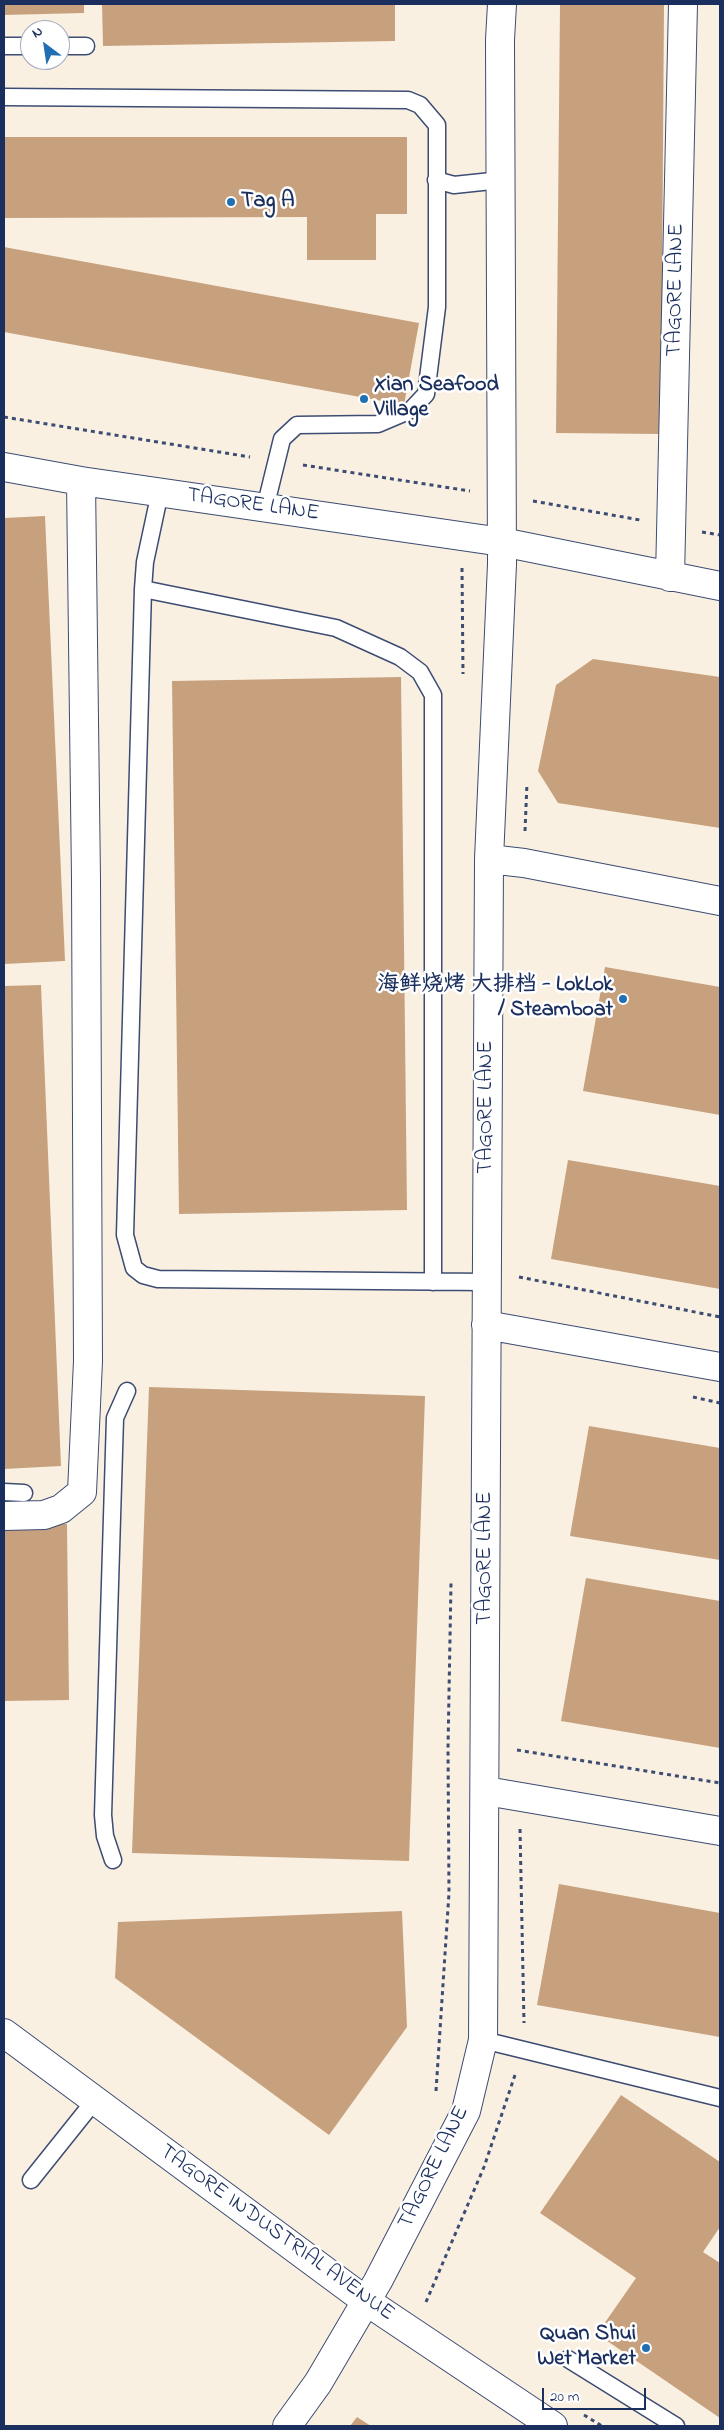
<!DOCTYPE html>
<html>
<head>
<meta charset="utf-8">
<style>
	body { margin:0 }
	#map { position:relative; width:724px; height:2430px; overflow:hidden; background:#faf0e2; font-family:"Indie Flower",sans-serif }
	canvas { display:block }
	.frame { position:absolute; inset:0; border:5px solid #1b2f5e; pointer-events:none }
	.north { position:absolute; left:20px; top:20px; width:50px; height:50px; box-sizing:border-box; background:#fff; border:1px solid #a4acbf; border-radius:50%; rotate:329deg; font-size:14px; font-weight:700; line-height:20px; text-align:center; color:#1b2f5e }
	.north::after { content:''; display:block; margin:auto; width:18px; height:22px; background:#1f6fb2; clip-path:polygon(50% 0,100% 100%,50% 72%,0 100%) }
	.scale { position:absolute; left:542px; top:2388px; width:104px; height:22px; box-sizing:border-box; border:2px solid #1b2f5e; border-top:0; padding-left:6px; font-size:15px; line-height:18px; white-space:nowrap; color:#1b2f5e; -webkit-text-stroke:4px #fff; paint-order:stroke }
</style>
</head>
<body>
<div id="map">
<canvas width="724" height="2430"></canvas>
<div class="frame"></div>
<div class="north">N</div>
<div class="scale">20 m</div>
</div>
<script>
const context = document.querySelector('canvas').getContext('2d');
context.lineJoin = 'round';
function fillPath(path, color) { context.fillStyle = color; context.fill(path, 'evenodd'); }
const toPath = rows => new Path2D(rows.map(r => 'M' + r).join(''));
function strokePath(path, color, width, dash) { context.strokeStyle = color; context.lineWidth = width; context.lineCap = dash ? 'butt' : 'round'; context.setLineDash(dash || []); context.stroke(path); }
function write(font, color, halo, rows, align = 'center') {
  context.font = font + ' "Indie Flower","LXGW WenKai TC",sans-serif'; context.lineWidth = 5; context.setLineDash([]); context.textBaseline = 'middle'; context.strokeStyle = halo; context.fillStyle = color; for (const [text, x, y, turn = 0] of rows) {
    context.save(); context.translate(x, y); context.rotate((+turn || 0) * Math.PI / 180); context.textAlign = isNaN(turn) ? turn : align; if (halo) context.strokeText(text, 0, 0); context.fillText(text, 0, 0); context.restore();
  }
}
const building = toPath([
	[4,4,84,4,84,13,4,15],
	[102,4,395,4,395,41,103,46],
	[560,4,664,4,661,434,556,433],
	[4,137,407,137,407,214,376,214,376,260,307,260,307,217,4,218],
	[4,247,419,323,404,405,4,332],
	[45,516,65,961,4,964,4,518],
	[593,659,720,677,720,828,558,803,538,771,556,685],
	[401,677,407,1210,179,1214,172,681],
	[605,967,720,987,720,1115,583,1091],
	[41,985,61,1466,4,1469,4,986],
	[568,1160,720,1186,720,1289,551,1259],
	[149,1387,425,1396,409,1861,132,1853],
	[589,1426,720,1448,720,1560,570,1536],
	[67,1524,69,1700,4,1701,4,1525],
	[586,1578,720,1601,720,1748,561,1721],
	[559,1884,720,1913,720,2037,537,2005],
	[402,1911,407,2027,329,2135,115,1978,118,1922],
	[621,2095,720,2162,720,2227,703,2252,720,2263,720,2418,597,2334,636,2278,540,2213],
	[357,2417,371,2426,350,2426]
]);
const path = toPath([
	[4,417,250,457],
	[303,465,470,491],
	[533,501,640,520],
	[702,532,720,535],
	[462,568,463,674],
	[525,831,527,783],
	[519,1277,720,1317],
	[693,1397,720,1403],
	[517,1750,720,1783],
	[520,1829,524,2023],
	[436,2091,449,1893,448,1748,451,1583],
	[426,2302,484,2167,515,2075],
	[584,2415,602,2426]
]);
const service = toPath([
	[4,46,30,46],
	[60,46,86,46],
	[4,97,408,100,420,105,437,125,437,307,426,394,411,410,378,424,297,425,282,439,265,508],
	[436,180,454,185,501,180],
	[160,492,145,562,143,589,125,1235,134,1268,143,1275,158,1279,486,1282],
	[143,589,336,628,400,657,420,672,433,695,433,1282],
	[4,1492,24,1493],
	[113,1860,105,1836,103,1815,115,1418,127,1391],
	[483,2040,720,2098],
	[31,2180,95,2100],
	[568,2359,676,2426]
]);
const minor = toPath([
	[4,467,81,481,502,542,720,586],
	[670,577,683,4],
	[489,859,524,863,720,901],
	[486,1325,720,1367],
	[4,1516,44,1515,61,1509,82,1492,88,1361,86,879,81,481],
	[486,1791,720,1831],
	[4,2033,366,2301,553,2426],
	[287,2426,318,2383,378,2281,466,2111,483,2040,489,859,502,564,500,40,502,4]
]);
const markers = [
	[231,202,5,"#1f6fb2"],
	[364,399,5,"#1f6fb2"],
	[623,999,5,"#1f6fb2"],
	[646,2348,5,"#1f6fb2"]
];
const poiNames = [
	["Tag A",241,202],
	["Xian Seafood",374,386],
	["Village",374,411],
	["海鲜烧烤 大排档 - LokLok",613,986,"right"],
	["/ Steamboat",613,1011,"right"],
	["Quan Shui",636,2335,"right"],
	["Wet Market",636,2360,"right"]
];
const streetNames = [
	["TAGORE LANE",677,290,-89],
	["TAGORE LANE",253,506,8],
	["TAGORE LANE",487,1107,-90],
	["TAGORE LANE",486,1558,-90],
	["TAGORE LANE",435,2168,-64],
	["TAGORE INDUSTRIAL AVENUE",276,2234,36]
];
fillPath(building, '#c7a17d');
strokePath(service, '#3c4c72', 19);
strokePath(minor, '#3c4c72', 30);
strokePath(path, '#3c4c72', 3, [4, 4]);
strokePath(service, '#fff', 16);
strokePath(minor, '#fff', 28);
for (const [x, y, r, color] of markers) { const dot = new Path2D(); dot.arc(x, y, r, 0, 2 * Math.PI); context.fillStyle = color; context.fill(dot); strokePath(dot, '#fff', 2); }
write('bold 22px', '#1b2f5e', '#fff', poiNames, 'left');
write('22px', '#1b2f5e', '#fff', streetNames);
</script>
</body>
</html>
